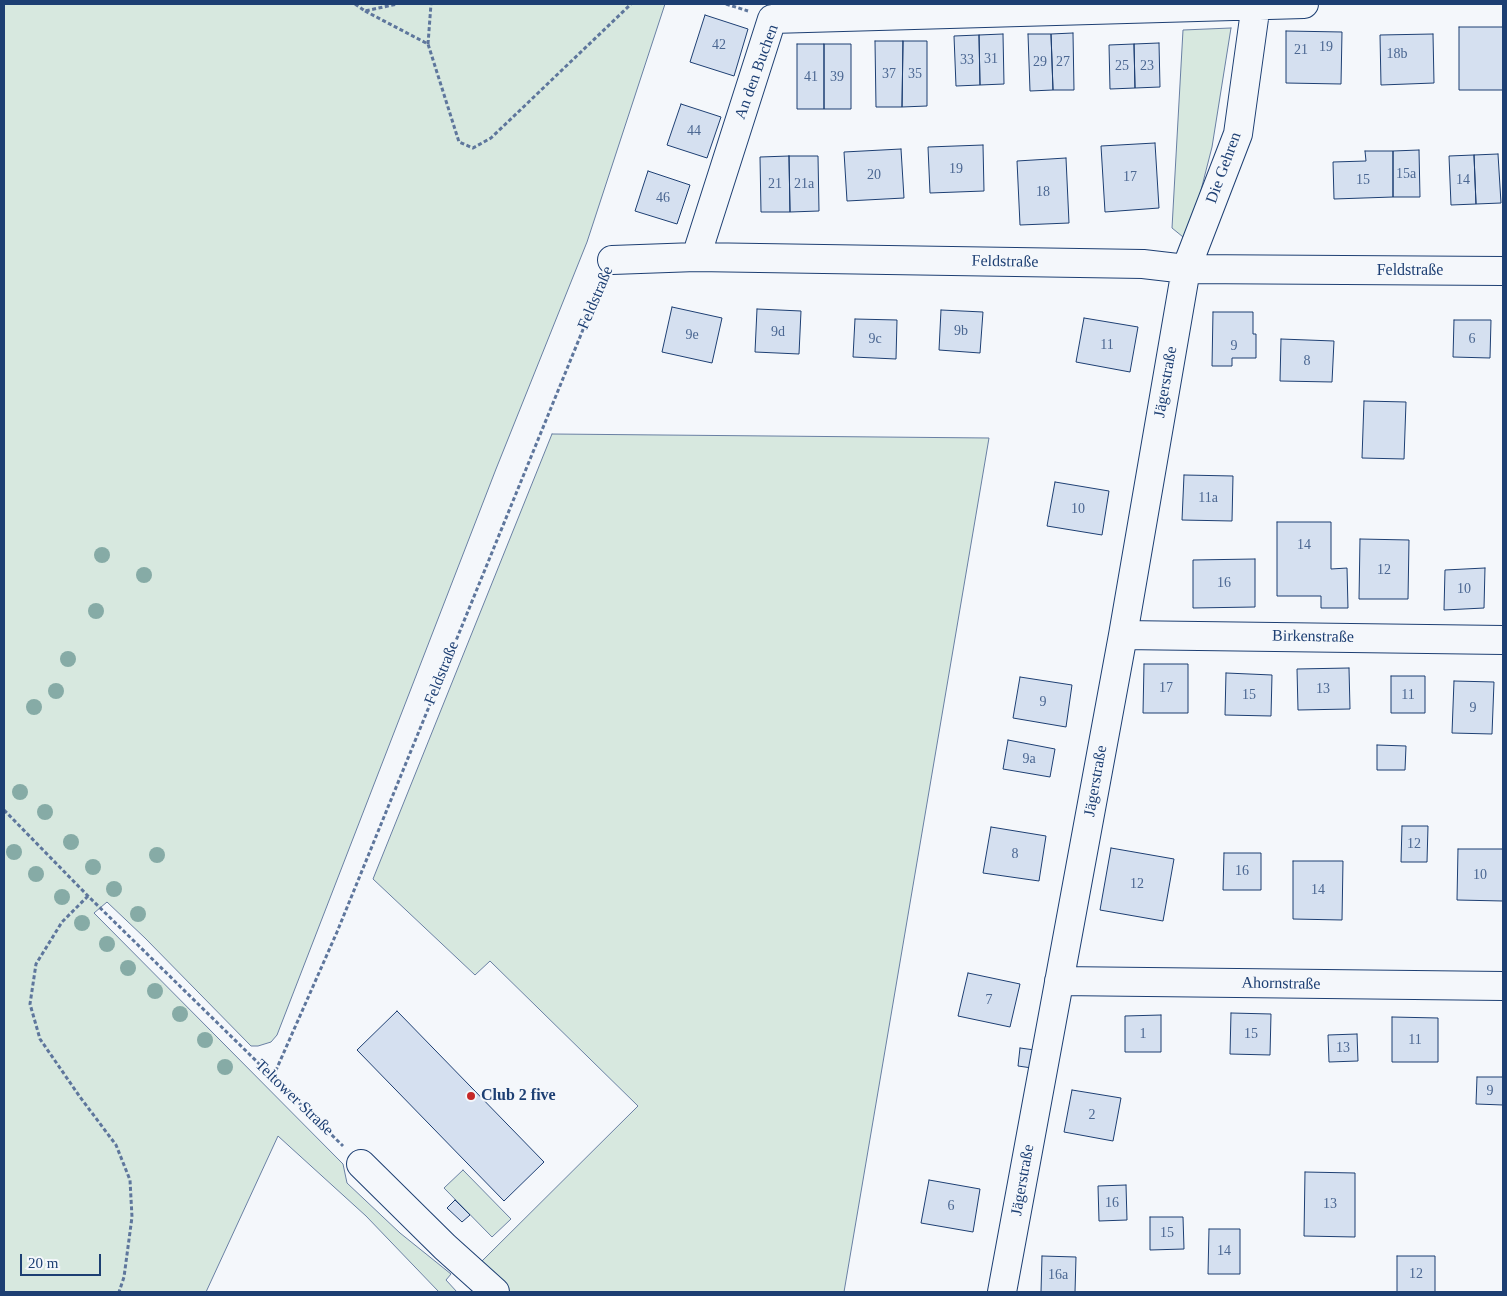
<!DOCTYPE html>
<html>
<head>
<meta charset="utf-8">
<style>
	body { margin:0 }
	#map { position:relative; width:1507px; height:1296px; overflow:hidden; background:#f4f7fb; font-family:Georgia,serif }
	canvas { display:block }
	.frame { position:absolute; inset:0; border:5px solid #1d3f73; pointer-events:none }
	.scale { position:absolute; left:20px; top:1254px; width:81px; height:22px; box-sizing:border-box; border:2px solid #1d3f73; border-top:0; padding-left:6px; font-size:15px; line-height:18px; white-space:nowrap; color:#1d3f73; -webkit-text-stroke:4px #f4f7fb; paint-order:stroke }
</style>
</head>
<body>
<div id="map">
<canvas width="1507" height="1296"></canvas>
<div class="frame"></div>
<div class="scale">20 m</div>
</div>
<script>
const context = document.querySelector('canvas').getContext('2d');
context.lineJoin = 'round';
function fillPath(path, color) { context.fillStyle = color; context.fill(path, 'evenodd'); }
const toPath = rows => new Path2D(rows.map(r => 'M' + r).join(''));
function strokePath(path, color, width, dash) { context.strokeStyle = color; context.lineWidth = width; context.lineCap = dash ? 'butt' : 'round'; context.setLineDash(dash || []); context.stroke(path); }
function write(font, color, halo, rows, align = 'center') {
  context.font = font + ' Georgia,serif'; context.lineWidth = 4; context.setLineDash([]); context.textBaseline = 'middle'; context.strokeStyle = halo; context.fillStyle = color; for (const [text, x, y, turn = 0] of rows) {
    context.save(); context.translate(x, y); context.rotate((+turn || 0) * Math.PI / 180); context.textAlign = isNaN(turn) ? turn : align; if (halo) context.strokeText(text, 0, 0); context.fillText(text, 0, 0); context.restore();
  }
}
const green = toPath([
	[4,4,665,4,587,242,496,469,277,1035,271,1042,258,1046,251,1046,145,938,107,902,94,913,343,1164,347,1183,400,1233,451,1274,446,1280,457,1292,439,1292,366,1216,278,1136,206,1292,4,1292,4,4],
	[1231,28,1212,147,1188,241,1172,228,1183,30,1231,28],
	[552,434,989,438,844,1292,509,1292,480,1263,638,1106,490,961,475,975,373,879,552,434],
	[463,1170,511,1219,492,1237,444,1188,463,1170]
]);
const building = toPath([
	[705,15,748,29,734,76,690,62,705,15],
	[1459,27,1503,27,1503,90,1459,90,1459,27],
	[1286,31,1342,32,1341,84,1286,83,1286,31],
	[1073,33,1074,90,1053,90,1051,34,1073,33],
	[1003,34,1004,84,980,85,979,35,1003,34],
	[1028,34,1051,34,1053,90,1030,91,1028,34],
	[1433,34,1434,83,1381,85,1380,35,1433,34],
	[979,35,980,85,956,86,954,36,979,35],
	[875,41,903,41,902,107,876,107,875,41],
	[903,41,927,41,927,106,902,107,903,41],
	[1159,43,1160,87,1135,88,1134,44,1159,43],
	[797,44,824,44,824,109,797,109,797,44],
	[824,44,851,44,851,109,824,109,824,44],
	[1134,44,1135,88,1110,89,1109,45,1134,44],
	[681,104,721,117,707,158,667,145,681,104],
	[1155,143,1159,208,1105,212,1101,146,1155,143],
	[983,145,984,191,930,193,928,147,983,145],
	[901,149,904,198,847,201,844,152,901,149],
	[1419,150,1420,197,1393,197,1393,151,1419,150],
	[1365,151,1393,151,1393,197,1334,199,1333,162,1366,161,1365,151],
	[1498,154,1501,203,1476,204,1474,155,1498,154],
	[1474,155,1476,204,1451,205,1449,156,1474,155],
	[789,156,790,212,761,212,760,157,789,156],
	[789,156,818,156,819,211,790,212,789,156],
	[1066,158,1069,223,1020,225,1017,161,1066,158],
	[648,171,690,185,677,224,635,211,648,171],
	[672,307,722,318,712,363,662,352,672,307],
	[757,309,801,311,799,354,755,352,757,309],
	[941,310,983,312,980,353,939,350,941,310],
	[1213,312,1253,312,1253,334,1256,334,1256,358,1232,358,1232,366,1212,366,1213,312],
	[1084,318,1138,327,1130,372,1076,362,1084,318],
	[855,319,897,320,896,359,853,357,855,319],
	[1454,320,1491,320,1490,358,1453,357,1454,320],
	[1281,339,1334,341,1332,382,1280,381,1281,339],
	[1364,401,1406,402,1404,459,1362,458,1364,401],
	[1184,475,1233,476,1232,521,1182,520,1184,475],
	[1055,482,1109,491,1102,535,1047,526,1055,482],
	[1277,522,1331,522,1331,569,1347,568,1348,608,1321,608,1321,596,1277,596,1277,522],
	[1360,539,1409,540,1408,599,1359,599,1360,539],
	[1255,559,1255,607,1193,608,1193,560,1255,559],
	[1485,568,1484,608,1444,610,1445,570,1485,568],
	[1144,664,1188,664,1188,713,1143,713,1144,664],
	[1349,668,1350,709,1298,710,1297,669,1349,668],
	[1226,673,1272,675,1271,716,1225,715,1226,673],
	[1391,676,1425,676,1425,713,1391,713,1391,676],
	[1020,677,1072,685,1066,727,1013,718,1020,677],
	[1454,681,1494,682,1492,734,1452,733,1454,681],
	[1008,740,1055,749,1050,777,1003,769,1008,740],
	[1377,745,1406,746,1405,770,1377,770,1377,745],
	[1402,826,1428,826,1427,862,1401,862,1402,826],
	[991,827,1046,836,1039,881,983,873,991,827],
	[1111,848,1174,859,1163,921,1100,910,1111,848],
	[1458,849,1503,849,1503,901,1457,900,1458,849],
	[1224,853,1261,853,1261,890,1223,890,1224,853],
	[1293,861,1343,861,1342,920,1293,919,1293,861],
	[968,973,1020,984,1010,1027,958,1016,968,973],
	[397,1011,544,1162,504,1201,357,1050,397,1011],
	[1231,1013,1271,1014,1270,1055,1230,1054,1231,1013],
	[1161,1015,1161,1052,1125,1052,1125,1016,1161,1015],
	[1392,1017,1438,1018,1438,1062,1392,1062,1392,1017],
	[1357,1034,1358,1061,1329,1062,1328,1035,1357,1034],
	[1020,1048,1035,1050,1032,1068,1018,1066,1020,1048],
	[1477,1077,1503,1077,1503,1105,1476,1104,1477,1077],
	[1072,1090,1121,1098,1113,1141,1064,1132,1072,1090],
	[1305,1172,1355,1173,1355,1237,1304,1236,1305,1172],
	[929,1180,980,1189,973,1232,921,1223,929,1180],
	[1126,1185,1127,1220,1099,1221,1098,1186,1126,1185],
	[455,1200,470,1215,462,1222,447,1208,455,1200],
	[1150,1217,1183,1217,1184,1249,1150,1250,1150,1217],
	[1209,1229,1240,1229,1240,1274,1208,1274,1209,1229],
	[1042,1256,1076,1257,1075,1292,1041,1292,1042,1256],
	[1397,1256,1435,1256,1435,1292,1397,1292,1397,1256]
]);
const path = toPath([
	[355,4,365,11,397,4],
	[726,4,748,11],
	[365,11,428,44,459,142,473,148,491,138,631,4],
	[428,44,431,4],
	[4,810,88,896,343,1146],
	[88,896,62,922,36,964,30,1004,40,1039,80,1097,116,1145,130,1180,132,1217,124,1277,119,1292],
	[273,1077,337,932,602,283]
]);
const minor = toPath([
	[696,257,772,19,1304,4],
	[612,260,696,257,1143,264,1186,269,1503,271],
	[1123,635,1503,640],
	[1059,981,1503,986],
	[361,1164,445,1247,495,1292],
	[1002,1292,1123,635,1186,269,1238,134,1256,4]
]);
const trees = [
	[102,555],
	[144,575],
	[96,611],
	[68,659],
	[56,691],
	[34,707],
	[20,792],
	[45,812],
	[71,842],
	[14,852],
	[157,855],
	[93,867],
	[36,874],
	[114,889],
	[62,897],
	[138,914],
	[82,923],
	[107,944],
	[128,968],
	[155,991],
	[180,1014],
	[205,1040],
	[225,1067]
];
const markers = [
	[471,1096,5,"#c62828"]
];
const numberNames = [
	["42",719,45],
	["19",1326,47],
	["21",1301,50],
	["18b",1397,54],
	["31",991,59],
	["33",967,60],
	["29",1040,62],
	["27",1063,62],
	["25",1122,66],
	["23",1147,66],
	["37",889,74],
	["35",915,74],
	["41",811,77],
	["39",837,77],
	["44",694,131],
	["19",956,169],
	["15a",1406,174],
	["20",874,175],
	["17",1130,177],
	["15",1363,180],
	["14",1463,180],
	["21",775,184],
	["21a",804,184],
	["18",1043,192],
	["46",663,198],
	["9b",961,331],
	["9d",778,332],
	["9e",692,335],
	["9c",875,339],
	["6",1472,339],
	["11",1107,345],
	["9",1234,346],
	["8",1307,361],
	["11a",1208,498],
	["10",1078,509],
	["14",1304,545],
	["12",1384,570],
	["16",1224,583],
	["10",1464,589],
	["17",1166,688],
	["13",1323,689],
	["15",1249,695],
	["11",1408,695],
	["9",1043,702],
	["9",1473,708],
	["9a",1029,759],
	["12",1414,844],
	["8",1015,854],
	["16",1242,871],
	["10",1480,875],
	["12",1137,884],
	["14",1318,890],
	["7",989,1000],
	["1",1143,1034],
	["15",1251,1034],
	["11",1415,1040],
	["13",1343,1048],
	["9",1490,1091],
	["2",1092,1115],
	["16",1112,1203],
	["13",1330,1204],
	["6",951,1206],
	["15",1167,1233],
	["14",1224,1251],
	["12",1416,1274],
	["16a",1058,1275]
];
const streetNames = [
	["An den Buchen",757,72,-70],
	["Die Gehren",1224,168,-70],
	["Feldstraße",1005,262,1],
	["Feldstraße",1410,271],
	["Feldstraße",596,298,-67],
	["Jägerstraße",1166,382,-80],
	["Birkenstraße",1313,637,1],
	["Feldstraße",442,673,-68],
	["Jägerstraße",1096,781,-80],
	["Ahornstraße",1281,984,1],
	["Teltower Straße",294,1098,44],
	["Jägerstraße",1023,1180,-80]
];
const poiNames = [
	["Club 2 five",481,1096]
];
fillPath(green, '#d7e8df');
strokePath(green, '#687fa3', 1);
fillPath(building, '#d5e0f0');
strokePath(building, '#1d3f73', 1);
strokePath(minor, '#1d3f73', 30);
strokePath(path, '#5e769c', 3, [4, 2.5]);
strokePath(minor, '#f4f7fb', 28);
context.fillStyle = '#86aba6';
for (const [x, y] of trees) { context.beginPath(); context.arc(x, y, 8, 0, 2 * Math.PI); context.fill(); }
for (const [x, y, r, color] of markers) { const dot = new Path2D(); dot.arc(x, y, r, 0, 2 * Math.PI); context.fillStyle = color; context.fill(dot); strokePath(dot, '#f4f7fb', 2); }
write('14px', '#4b6792', null, numberNames);
write('16px', '#1d3f73', '#f4f7fb', streetNames);
write('bold 16px', '#1d3f73', '#f4f7fb', poiNames, 'left');
</script>
</body>
</html>
